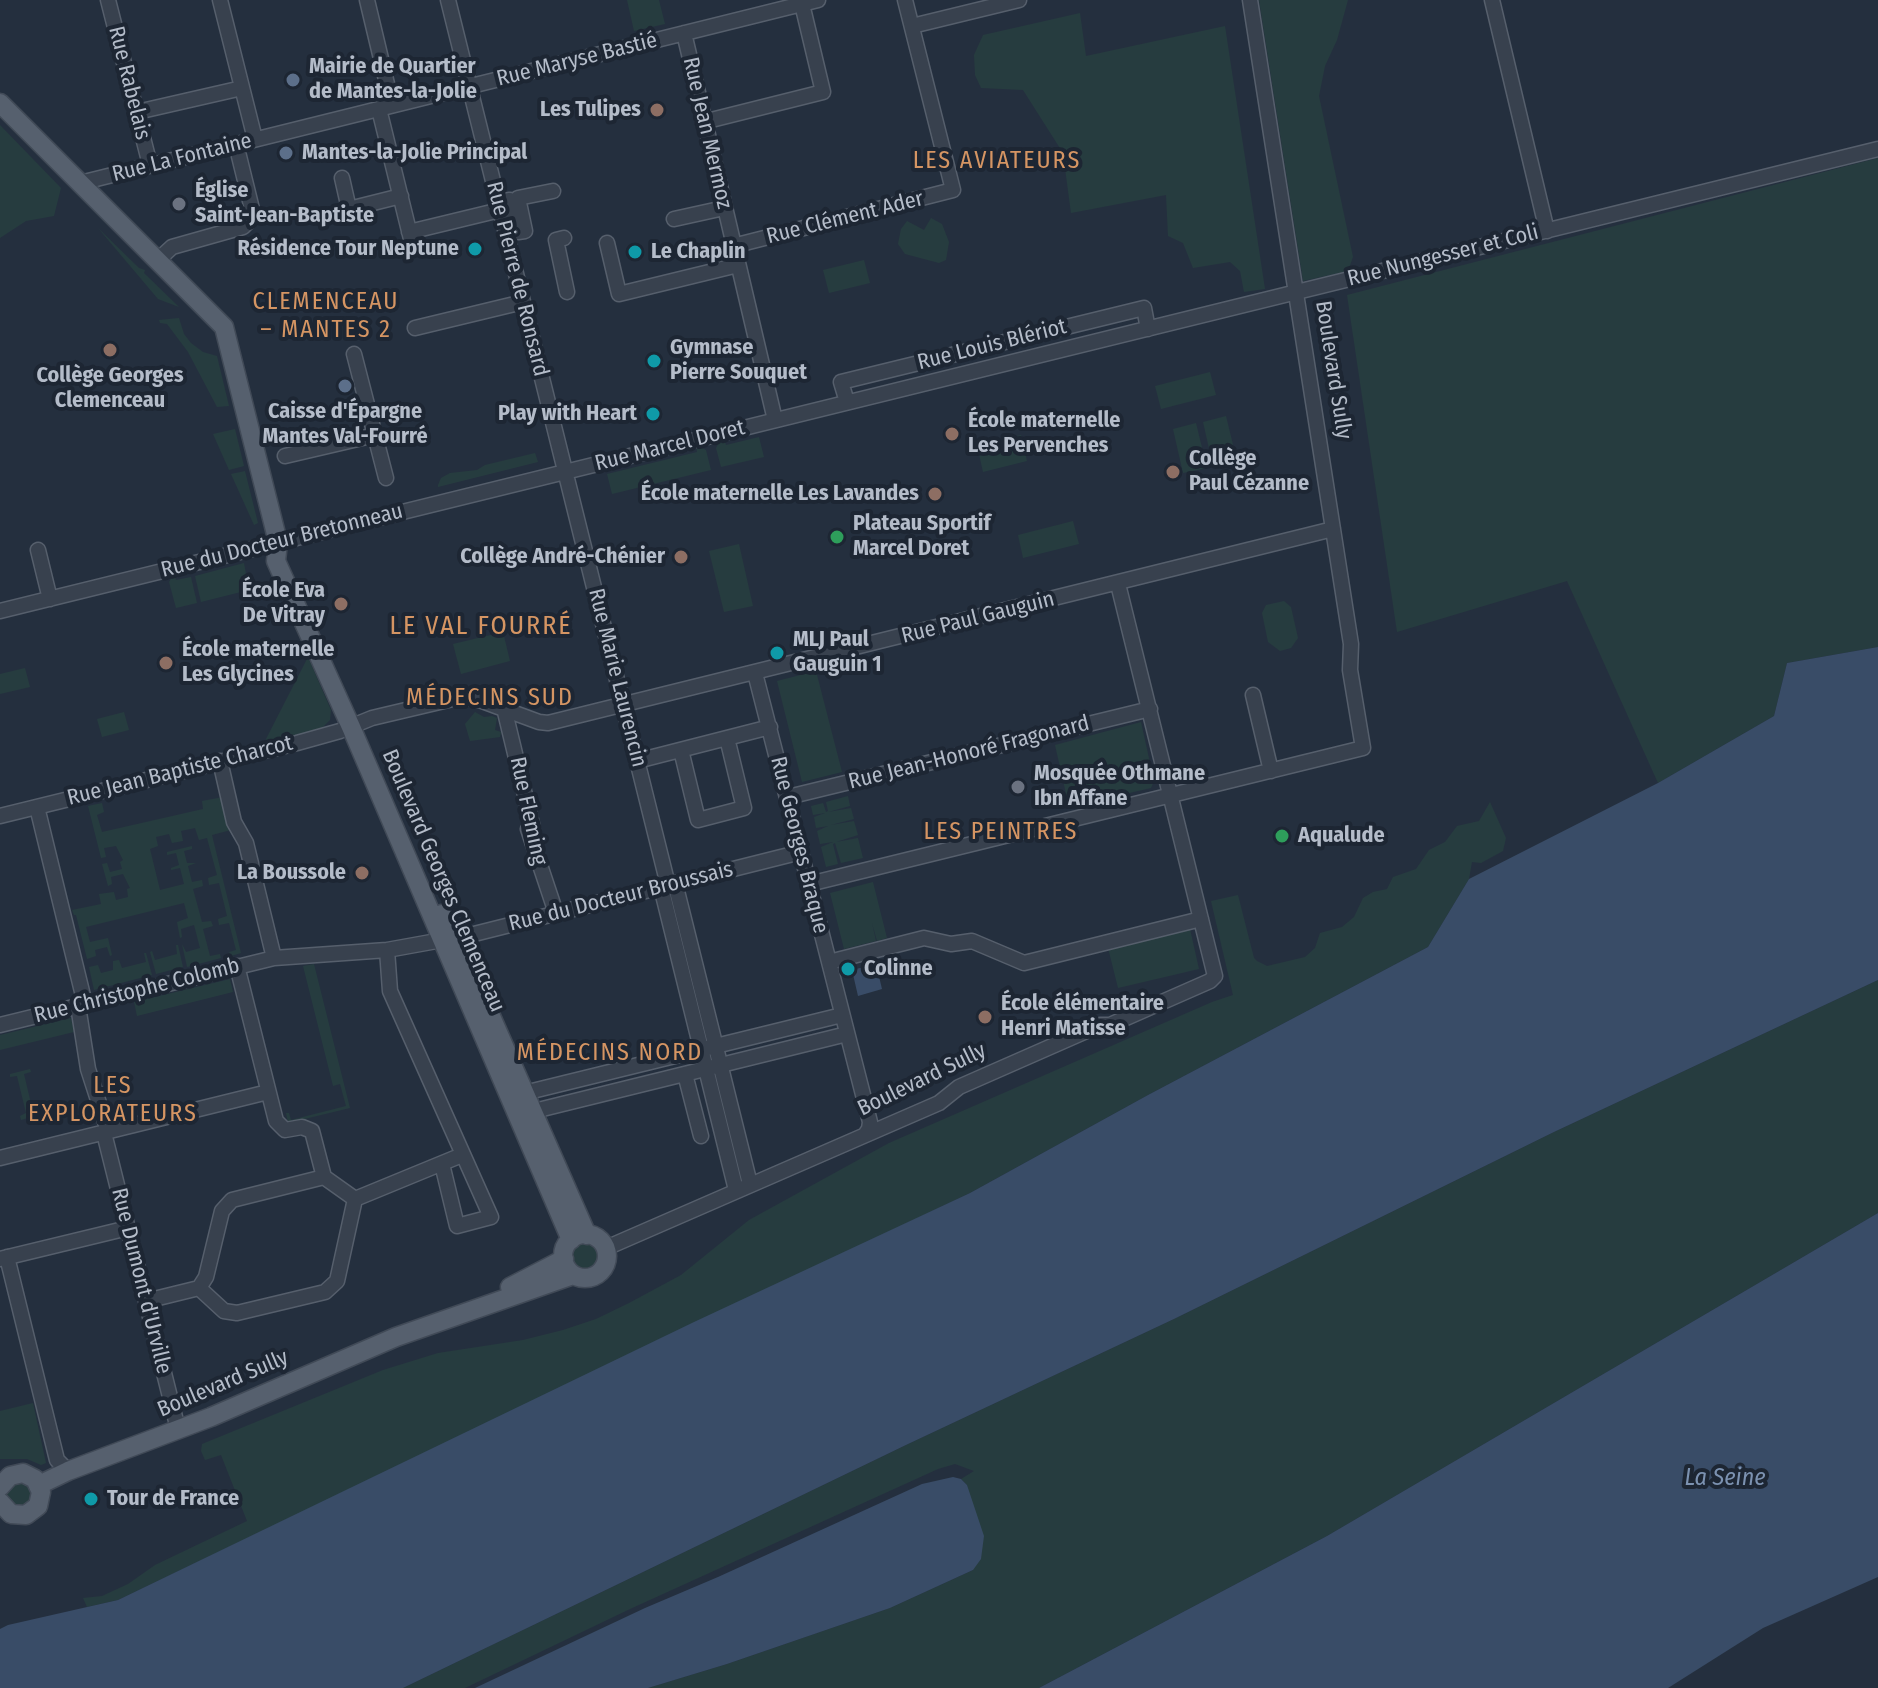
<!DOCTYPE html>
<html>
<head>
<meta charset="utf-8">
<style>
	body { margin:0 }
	canvas { display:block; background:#242f3e }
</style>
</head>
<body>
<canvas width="1878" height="1688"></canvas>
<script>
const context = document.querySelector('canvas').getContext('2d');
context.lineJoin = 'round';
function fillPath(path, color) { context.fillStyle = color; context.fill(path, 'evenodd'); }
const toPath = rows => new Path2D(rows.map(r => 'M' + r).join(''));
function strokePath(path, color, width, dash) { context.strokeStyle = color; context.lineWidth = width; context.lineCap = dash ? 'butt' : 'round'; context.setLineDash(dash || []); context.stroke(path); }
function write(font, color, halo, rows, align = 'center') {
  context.font = font + ' "Fira Sans Condensed",sans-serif'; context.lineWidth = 8; context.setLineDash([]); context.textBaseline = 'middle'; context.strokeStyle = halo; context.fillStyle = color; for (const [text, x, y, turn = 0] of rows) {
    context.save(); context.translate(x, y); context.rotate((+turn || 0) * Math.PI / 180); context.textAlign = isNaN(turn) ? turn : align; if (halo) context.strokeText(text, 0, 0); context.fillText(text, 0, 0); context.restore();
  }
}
const green = toPath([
	[627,0,659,0,665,24,634,31],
	[1259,0,1348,0,1337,40,1325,66,1319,96,1353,257,1348,271,1303,281],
	[1080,13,1086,56,1225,26,1265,289,1244,292,1240,271,1230,262,1193,268,1183,243,1168,236,1166,195,1071,213,1063,153,1023,90,981,88,975,75,974,55,983,35],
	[0,125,61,188,54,216,26,221,0,238],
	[1878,158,1878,647,1787,663,1774,716,1658,783,1567,581,1397,632,1347,295],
	[931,218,942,224,949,242,946,260,939,263,905,254,898,244,901,229,907,221,924,230],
	[98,228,139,268,145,270,144,273,179,307,158,299],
	[864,260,870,283,829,293,823,270],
	[179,318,184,334,191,343,203,352,217,356,229,406,217,407,188,352,167,324,160,323,159,320],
	[1210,372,1216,395,1161,409,1155,386],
	[1226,416,1237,461,1213,466,1203,422],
	[1196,423,1207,468,1183,473,1173,429],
	[235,429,244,466,229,470,213,434],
	[1021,435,1027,461,983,472,977,445],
	[759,437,764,457,721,467,716,448,720,441,724,439,726,445],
	[696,445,706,450,711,470,612,494,607,474,697,452],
	[535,453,538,462,438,487,438,485,441,478,450,473,477,470,485,465],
	[245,471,258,523,254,525,231,474],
	[1073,521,1079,544,1023,558,1018,535],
	[739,544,753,606,724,612,709,551],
	[244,563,249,590,201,602,195,576],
	[174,574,176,580,191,577,197,603,176,608,169,582],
	[1284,601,1291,607,1298,638,1291,648,1280,651,1268,642,1262,613,1266,605],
	[503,632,510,661,461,674,453,644],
	[308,657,331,710,330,720,321,729,267,742,266,739],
	[25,668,30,687,0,694,0,674],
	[816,671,842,772,802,782,777,681],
	[124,712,129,730,102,737,97,719],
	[475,712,484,717,492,716,497,718,495,730,501,732,500,737,470,741,465,724],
	[1141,722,1154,781,1151,788,1069,807,1055,745],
	[848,796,850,806,828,812,851,808,854,819,831,825,854,821,858,835,836,842,858,838,863,858,841,863,835,843,833,844,838,864,826,867,821,847,833,842,820,844,817,831,828,826,816,828,814,817,825,813,813,815,811,806,823,803,826,812,828,811,826,802],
	[223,797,231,830,212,835,241,953,231,956,229,952,236,950,229,923,219,925,218,919,227,916,219,883,209,885,208,878,217,875,207,838,199,840,195,828,181,831,183,841,172,843,169,834,156,837,158,846,150,849,160,890,184,884,180,868,171,870,171,868,179,865,176,853,167,855,167,852,192,846,192,849,184,851,187,863,196,863,188,866,192,882,202,880,203,886,193,889,202,922,211,921,213,926,203,929,210,956,220,954,221,958,187,967,182,944,186,952,200,948,194,925,181,929,182,937,180,938,177,922,188,918,184,903,86,927,90,942,108,938,112,955,110,956,107,947,95,950,96,956,87,959,76,915,74,915,72,910,101,904,99,894,114,892,116,900,128,897,127,889,130,888,123,874,111,877,112,884,108,886,102,864,107,863,110,872,122,869,120,862,123,860,116,846,104,848,106,857,101,858,88,806,102,803,104,812,97,815,102,832,203,809,202,801],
	[1490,802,1506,838,1503,851,1481,863,1472,862,1469,879,1428,947,1148,1095,970,1193,118,1600,87,1607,83,1598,102,1596,128,1584,155,1565,247,1521,221,1455,205,1460,201,1451,202,1444,383,1370,438,1353,523,1340,563,1330,596,1319,629,1303,681,1275,749,1220,889,1143,1212,1002,1233,995,1211,901,1238,895,1254,958,1257,961,1267,966,1305,957,1315,948,1320,933,1342,927,1354,917,1363,898,1373,892,1387,889,1393,877,1416,869,1429,850,1445,842,1457,826,1479,821],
	[873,882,887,938,877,941,872,923,876,941,844,949,830,893],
	[1190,929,1199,969,1118,988,1108,948],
	[176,945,178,945,183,967,156,974,150,952,152,951,155,960,177,954],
	[144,953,146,953,152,975,94,990,89,967,98,965,101,973,113,970,113,961,119,960,122,968,146,962],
	[314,964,350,1108,288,1123,286,1113,289,1113,291,1120,346,1106,340,1084,333,1086,303,966],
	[230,979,233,992,137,1016,134,1002],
	[1878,980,1878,1213,1327,1536,1039,1688,648,1688,727,1664,890,1608,973,1570,967,1485,961,1479,974,1471,955,1464,938,1469,630,1609,465,1688,403,1688,906,1445,1174,1319,1554,1132],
	[71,1018,74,1032,0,1050,0,1035],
	[30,1069,31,1072,24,1074,33,1112,41,1110,42,1114,21,1120,20,1116,26,1113,17,1076,10,1077,10,1074],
	'572 1257a15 15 0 1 1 30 0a15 15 0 1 1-30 0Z',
	[33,1403,46,1463,41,1465,27,1459,0,1459,0,1411],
	[17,1479,33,1487,32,1501,21,1509,5,1501,4,1491]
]);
const water = toPath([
	[1878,647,1878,980,1554,1132,1174,1319,906,1445,403,1688,0,1688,0,1629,8,1625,118,1600,694,1322,970,1193,1148,1095,1428,947,1469,879,1658,783,1774,716,1787,663],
	[876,964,882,989,858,996,852,970],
	[1878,1213,1878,1577,1763,1628,1668,1688,1039,1688,1327,1536],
	[953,1477,961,1479,967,1485,984,1536,981,1559,973,1570,890,1608,727,1664,648,1688,475,1688,645,1608,718,1577,922,1484]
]);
const minor = toPath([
	[108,0,150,165],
	[220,0,255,139],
	[367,0,392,105],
	[448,0,668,885],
	[1492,0,1547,231],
	[912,26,1019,0],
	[684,33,775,420],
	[379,109,411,239],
	[137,112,242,88],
	[703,122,823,92,802,4],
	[342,178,349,209,401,196],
	[80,183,818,0],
	[498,202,510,200,518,232,525,231,518,198,553,191],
	[674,219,724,208],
	[409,232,500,210],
	[564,238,556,240,567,292],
	[607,243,619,294,738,265],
	[733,246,953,190,905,0],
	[158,260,172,247,243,227,247,223,252,209,236,144],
	[415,328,523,302],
	[354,354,386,478],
	[847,402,841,382,1144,308,1148,329],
	[285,456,375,435],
	[38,550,50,599],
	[0,611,1878,149],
	[755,673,870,1122,869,1129,865,1135],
	[1253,695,1271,771],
	[504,708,532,824,528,829,556,913],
	[681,750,698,820,744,808,727,738],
	[220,761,234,822,246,843,274,958],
	[637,761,770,727],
	[788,797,1150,709],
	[37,807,85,1004],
	[0,816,297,743,340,731,372,718,461,697,482,701,539,722,548,723,1333,529],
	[675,883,750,1184],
	[809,884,1363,748,1350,670,1351,644,1250,0],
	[661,887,736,1190],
	[387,950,390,991,491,1217,457,1226,442,1164],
	[829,962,924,938,951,944,972,941,1024,963,1201,919],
	[237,966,276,1121,285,1130,302,1127,312,1131,324,1177],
	[78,1006,88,1069,108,1131],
	[0,1025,274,958,387,950,470,935,801,852],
	[685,1074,701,1136],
	[516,1095,842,1015],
	[526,1113,847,1034],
	[104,1133,178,1429],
	[0,1158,268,1092],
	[355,1199,462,1155],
	[606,1248,939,1103,959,1087,1100,1025,1110,1025,1210,981,1215,976,1118,584],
	[7,1257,57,1460,68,1471],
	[0,1259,128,1228],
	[199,1288,224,1311,237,1313,325,1292,337,1281,355,1199],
	[146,1301,199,1288,206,1277,222,1211,232,1200,324,1177,355,1199]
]);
const major = toPath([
	[0,103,224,327,278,542,276,561,351,727,571,1240],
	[442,914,465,957,587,1235],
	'563 1256a22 22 0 1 1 44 0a22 22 0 1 1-44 0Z',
	[510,1287,564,1259],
	[39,1485,68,1471,211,1417,396,1337,573,1275],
	[0,1487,10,1476,23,1473,35,1479,41,1492,38,1506,26,1515,11,1514,0,1502]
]);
const markers = [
	[293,80,8,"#5c6f8a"],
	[657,110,8,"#8d6e63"],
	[286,153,8,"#5c6f8a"],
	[179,204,8,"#6b7280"],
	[475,249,8,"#0f9aa8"],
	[635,252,8,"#0f9aa8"],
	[110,350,8,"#8d6e63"],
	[654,361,8,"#0f9aa8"],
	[345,386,8,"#5c6f8a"],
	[653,414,8,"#0f9aa8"],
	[952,434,8,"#8d6e63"],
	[1173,472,8,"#8d6e63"],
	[935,494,8,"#8d6e63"],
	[837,537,8,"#2e9e5b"],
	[681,557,8,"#8d6e63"],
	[341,604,8,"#8d6e63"],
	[777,653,8,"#0f9aa8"],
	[166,663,8,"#8d6e63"],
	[1018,787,8,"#6b7280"],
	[1282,836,8,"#2e9e5b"],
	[362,873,8,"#8d6e63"],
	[848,969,8,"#0f9aa8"],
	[985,1017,8,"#8d6e63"],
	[91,1499,8,"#0f9aa8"]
];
const streetNames = [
	["Rue Maryse Bastié",577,60,-14],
	["Rue Rabelais",129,83,76],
	["Rue Jean Mermoz",707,133,77],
	["Rue La Fontaine",182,158,-14],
	["Rue Clément Ader",845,218,-14],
	["Rue Nungesser et Coli",1443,256,-14],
	["Rue Pierre de Ronsard",517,279,76],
	["Rue Louis Blériot",992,345,-14],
	["Boulevard Sully",1333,370,81],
	["Rue Marcel Doret",670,446,-14],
	["Rue du Docteur Bretonneau",282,541,-14],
	["Rue Paul Gauguin",978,618,-14],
	["Rue Marie Laurencin",617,678,76],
	["Rue Jean-Honoré Fragonard",969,753,-14],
	["Rue Jean Baptiste Charcot",180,771,-14],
	["Rue Fleming",528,811,78],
	["Rue Georges Braque",799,845,76],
	["Boulevard Georges Clemenceau",443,881,67],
	["Rue du Docteur Broussais",621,897,-14],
	["Rue Christophe Colomb",137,991,-14],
	["Boulevard Sully",922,1080,-26],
	["Rue Dumont d'Urville",141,1281,76],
	["Boulevard Sully",223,1384,-23]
];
const poiNames = [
	["Mairie de Quartier",309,67],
	["de Mantes-la-Jolie",309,92],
	["Les Tulipes",641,110,"right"],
	["Mantes-la-Jolie Principal",302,153],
	["Église",195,191],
	["Saint-Jean-Baptiste",195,216],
	["Résidence Tour Neptune",459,249,"right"],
	["Le Chaplin",651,252],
	["Gymnase",670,348],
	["Pierre Souquet",670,373],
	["Collège Georges",110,376,"center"],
	["Clemenceau",110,401,"center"],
	["Caisse d'Épargne",345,412,"center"],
	["Mantes Val-Fourré",345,437,"center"],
	["Play with Heart",637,414,"right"],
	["École maternelle",968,421],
	["Les Pervenches",968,446],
	["Collège",1189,459],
	["Paul Cézanne",1189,484],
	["École maternelle Les Lavandes",919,494,"right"],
	["Plateau Sportif",853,524],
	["Marcel Doret",853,549],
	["Collège André-Chénier",665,557,"right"],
	["École Eva",325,591,"right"],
	["De Vitray",325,616,"right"],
	["MLJ Paul",793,640],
	["Gauguin 1",793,665],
	["École maternelle",182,650],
	["Les Glycines",182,675],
	["Mosquée Othmane",1034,774],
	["Ibn Affane",1034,799],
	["Aqualude",1298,836],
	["La Boussole",346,873,"right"],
	["Colinne",864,969],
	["École élémentaire",1001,1004],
	["Henri Matisse",1001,1029],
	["Tour de France",107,1499]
];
const neighbourhoodNames = [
	["LES AVIATEURS",997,161],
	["CLEMENCEAU",326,302],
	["– MANTES 2",326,330],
	["MÉDECINS SUD",490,698],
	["LES PEINTRES",1001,832],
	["MÉDECINS NORD",610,1053],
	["LES",113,1086],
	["EXPLORATEURS",113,1114]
];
const waterNames = [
	["La Seine",1725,1478]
];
const quarterNames = [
	["LE VAL FOURRÉ",481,627]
];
fillPath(green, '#263c3f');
fillPath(water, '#394c67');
strokePath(minor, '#565f6c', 17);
strokePath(major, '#414a57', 21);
strokePath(minor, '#38414e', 14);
strokePath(major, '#56606e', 18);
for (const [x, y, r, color] of markers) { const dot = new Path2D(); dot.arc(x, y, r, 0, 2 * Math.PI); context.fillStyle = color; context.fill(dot); strokePath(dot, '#1d2633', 3); }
write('22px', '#b4bcc9', '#1d2633', streetNames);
write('bold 22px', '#b4bcc9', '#1d2633', poiNames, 'left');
context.letterSpacing = '2px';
write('24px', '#d59563', '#1d2633', neighbourhoodNames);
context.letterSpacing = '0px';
write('italic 24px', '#7c92b1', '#1d2633', waterNames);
context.letterSpacing = '2px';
write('26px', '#d59563', '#1d2633', quarterNames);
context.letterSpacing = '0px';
</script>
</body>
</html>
